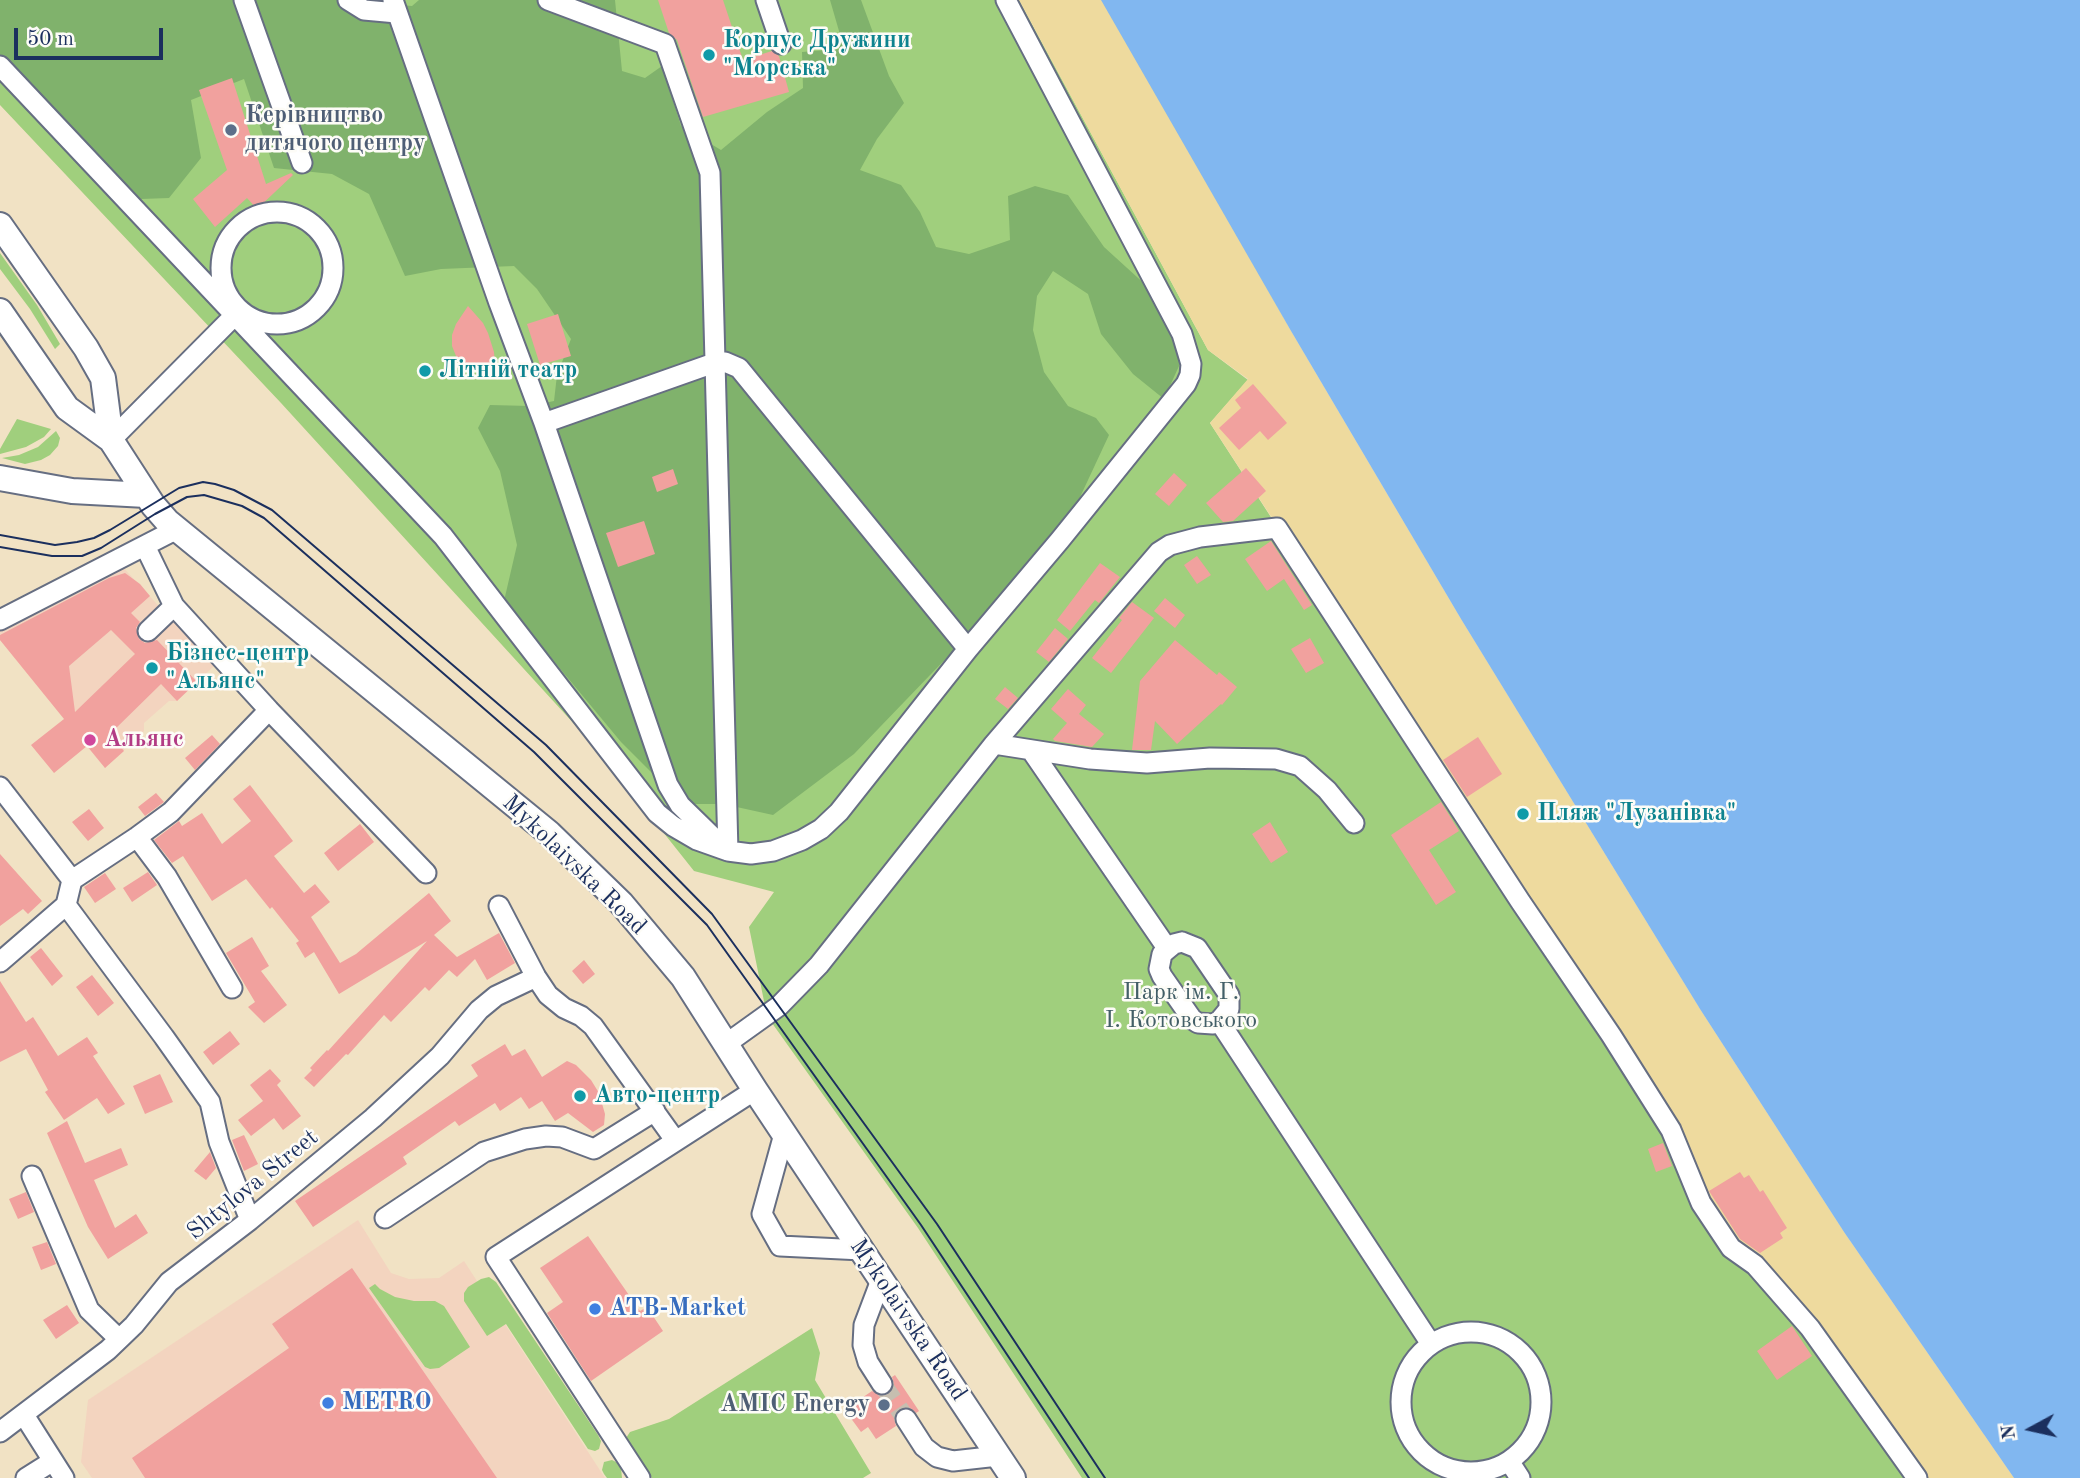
<!DOCTYPE html>
<html>
<head>
<meta charset="utf-8">
<style>
	body { margin:0 }
	#map { position:relative; width:2080px; height:1478px; overflow:hidden; background:#f1e2c4; font-family:"Old Standard TT",serif }
	canvas { display:block }
	.north { position:absolute; left:1996px; top:1394px; width:70px; height:70px; -webkit-text-stroke:5px #fdfcf7; paint-order:stroke; rotate:262deg; font-size:19px; font-weight:700; line-height:28px; text-align:center; color:#1b2f5e }
	.north::after { content:''; display:block; margin:auto; width:24px; height:32px; background:#1b2f5e; clip-path:polygon(50% 0,100% 100%,50% 72%,0 100%) }
	.scale { position:absolute; left:14px; top:28px; width:149px; height:32px; box-sizing:border-box; border:4px solid #1b2f5e; border-top:0; padding-left:9px; font-size:21px; line-height:24px; white-space:nowrap; color:#1b2f5e; -webkit-text-stroke:5px #fdfcf7; paint-order:stroke }
</style>
</head>
<body>
<div id="map">
<canvas width="2080" height="1478"></canvas>
<div class="north">N</div>
<div class="scale">50 m</div>
</div>
<script>
const context = document.querySelector('canvas').getContext('2d');
context.lineJoin = 'round';
function fillPath(path, color) { context.fillStyle = color; context.fill(path, 'evenodd'); }
const toPath = rows => new Path2D(rows.map(r => 'M' + r).join(''));
function strokePath(path, color, width, dash) { context.strokeStyle = color; context.lineWidth = width; context.lineCap = dash ? 'butt' : 'round'; context.setLineDash(dash || []); context.stroke(path); }
function write(font, color, halo, rows, align = 'center') {
  context.font = font + ' "Old Standard TT",serif'; context.lineWidth = 5; context.setLineDash([]); context.textBaseline = 'middle'; context.strokeStyle = halo; context.fillStyle = color; for (const [text, x, y, turn = 0] of rows) {
    context.save(); context.translate(x, y); context.rotate((+turn || 0) * Math.PI / 180); context.textAlign = isNaN(turn) ? turn : align; if (halo) context.strokeText(text, 0, 0); context.fillText(text, 0, 0); context.restore();
  }
}
const built = toPath([
	[120,564,214,666,177,701,169,701,144,723,144,731,105,768,0,640,0,629],
	[358,1220,391,1273,409,1279,439,1278,464,1261,605,1478,92,1478,81,1462,88,1400]
]);
const green = toPath([
	[0,0,1019,0,1208,350,1248,380,1210,423,1755,1265,1917,1478,1082,1478,918,1228,767,1016,749,927,774,892,694,871,597,749,281,403,0,105],
	[0,253,37,305,60,344,55,349,30,309,0,269],
	[17,419,51,429,44,437,26,447,0,454,0,449],
	[56,431,60,438,58,446,50,455,41,460,25,464,2,458,19,455,38,447],
	[489,1277,496,1282,598,1435,601,1441,599,1449,595,1451,588,1449,506,1324,487,1336,464,1301,464,1293,468,1287,481,1279],
	[375,1284,380,1289,395,1297,414,1301,435,1301,444,1306,470,1347,439,1368,430,1369,425,1367,369,1288],
	[812,1328,820,1353,815,1380,871,1473,863,1478,652,1478,626,1438,630,1432,669,1419],
	[612,1460,616,1462,621,1468,622,1478,607,1478,604,1474,602,1470,604,1462]
]);
const forest = toPath([
	[0,0,378,0,380,3,412,6,419,0,615,0,622,71,645,78,662,66,681,126,721,150,767,112,803,88,802,52,839,49,839,31,830,0,861,0,889,76,904,103,877,139,860,170,901,185,920,212,936,247,969,254,1010,240,1008,196,1035,186,1068,195,1104,247,1148,287,1184,355,1164,399,1133,374,1101,334,1088,294,1053,271,1037,296,1033,330,1044,372,1068,406,1096,418,1109,435,1060,540,854,754,773,815,723,804,683,804,621,742,504,601,517,545,500,471,478,428,490,405,530,406,554,401,557,375,571,339,537,289,514,266,441,269,405,276,369,194,332,174,274,168,244,79,191,100,201,158,169,198,141,199,0,58]
]);
const sand = toPath([
	[1019,0,1109,0,1291,331,1461,619,1700,1009,1844,1232,2014,1478,1917,1478,1810,1328,1731,1248,1671,1130,1210,423,1248,379,1208,350]
]);
const water = toPath([
	[1101,0,2080,0,2080,1478,2014,1478,1844,1232,1700,1009,1461,619,1291,331]
]);
const building = toPath([
	[658,0,723,0,743,60,772,51,779,56,789,92,703,117,677,40,669,33],
	[232,78,266,184,291,173,293,175,257,209,247,198,215,227,193,199,227,170,199,90],
	[468,306,483,323,488,333,494,352,496,376,471,369,463,364,456,356,452,346,452,335,456,324],
	[558,314,571,356,540,365,527,324],
	[1253,384,1287,423,1268,440,1260,431,1239,450,1219,428,1241,408,1235,400],
	[1246,468,1266,491,1233,521,1223,522,1206,503],
	[673,469,678,484,657,492,652,477],
	[1174,473,1187,485,1169,506,1155,494],
	[644,521,655,554,618,567,606,533],
	[1271,541,1312,605,1304,610,1284,579,1267,591,1245,559],
	[1197,556,1211,575,1197,584,1184,565],
	[1100,563,1120,577,1099,603,1095,600,1070,631,1057,620],
	[125,573,140,584,150,596,131,613,140,622,136,628,139,639,145,643,157,640,197,682,177,701,161,684,110,734,124,751,105,768,87,746,54,773,31,745,64,719,0,640,0,635,109,578],
	[111,630,135,654,75,712,69,666],
	[1165,598,1185,615,1175,628,1154,611],
	[1132,602,1154,618,1111,673,1092,658,1122,620,1119,618],
	[1055,628,1068,639,1049,662,1036,652],
	[1310,638,1324,663,1306,673,1291,649],
	[1175,640,1217,675,1219,672,1237,687,1222,705,1221,704,1177,744,1155,721,1151,750,1132,750,1140,681],
	[1005,687,1018,698,1008,709,995,699],
	[1068,689,1086,705,1079,714,1104,734,1092,747,1055,741,1053,739,1067,723,1051,709],
	[212,735,220,744,195,770,185,758],
	[1478,737,1502,774,1467,797,1443,760],
	[250,785,293,841,274,856,304,893,315,884,330,902,311,917,340,963,356,954,429,893,451,921,434,935,457,957,499,933,515,963,487,980,475,959,457,977,449,970,429,991,425,987,391,1022,384,1015,348,1055,346,1054,314,1087,304,1078,312,1070,310,1068,327,1050,328,1051,427,941,339,994,314,952,305,958,296,943,299,941,272,907,270,909,246,879,212,901,183,856,172,863,154,840,179,821,182,826,202,813,222,844,251,821,233,799],
	[156,793,164,802,145,816,138,807],
	[1441,802,1459,831,1429,850,1456,892,1436,905,1391,835],
	[89,809,104,828,88,841,72,822],
	[1270,822,1288,852,1271,863,1252,834],
	[360,824,374,842,338,871,324,853],
	[0,854,42,901,28,914,23,909,0,926],
	[148,872,157,885,132,902,123,888],
	[105,873,116,889,95,903,84,887],
	[252,937,269,966,261,971,287,1005,264,1023,248,1007,255,1002,226,953],
	[41,948,63,976,52,986,30,957],
	[584,960,595,974,583,984,572,971],
	[92,975,114,1003,98,1016,76,987],
	[0,981,26,1022,33,1017,58,1056,87,1037,98,1053,93,1056,125,1104,108,1114,97,1098,64,1120,45,1092,48,1090,26,1049,0,1062],
	[230,1031,240,1044,213,1065,203,1052],
	[505,1044,512,1056,525,1049,542,1077,567,1061,576,1065,591,1080,599,1093,605,1114,604,1125,593,1132,568,1113,555,1121,542,1101,529,1109,521,1097,500,1111,495,1103,459,1126,455,1121,403,1157,407,1164,313,1227,295,1201,478,1076,471,1065],
	[270,1069,281,1081,277,1085,301,1116,283,1130,274,1118,251,1136,238,1120,263,1101,250,1085],
	[160,1074,173,1102,145,1114,133,1086],
	[67,1121,85,1163,121,1148,128,1165,94,1180,115,1228,136,1214,148,1233,108,1259,88,1227,47,1133],
	[244,1135,258,1164,244,1171,232,1140],
	[1663,1143,1672,1166,1656,1172,1648,1149],
	[210,1152,216,1168,206,1180,194,1171],
	[1740,1172,1744,1178,1749,1175,1760,1192,1763,1190,1787,1228,1780,1233,1783,1238,1760,1253,1740,1239,1709,1191],
	[26,1192,34,1212,18,1219,9,1199],
	[588,1236,640,1311,647,1307,663,1331,591,1381,547,1313,563,1302,540,1268],
	[47,1242,56,1264,41,1270,32,1247],
	[352,1268,497,1478,145,1478,132,1458,289,1348,272,1324],
	[67,1305,79,1323,56,1339,43,1320],
	[1792,1326,1812,1356,1777,1380,1757,1351],
	[895,1375,919,1411,916,1413,912,1409,906,1407,899,1409,894,1419,896,1426,876,1439,868,1427,861,1432,850,1417,858,1411,853,1404,872,1391,882,1396,889,1394,894,1384,892,1377]
]);
const minorTunnel = toPath([
	[882,1384,906,1419]
]);
const minor = toPath([
	[244,0,302,163],
	[348,0,364,10,397,13],
	[393,0,499,303,544,423,668,785,680,805,719,843],
	[548,0,665,44,710,173,728,851],
	[766,0,781,44],
	[0,66,443,536,657,813,673,826,697,840,728,851,751,854,773,851,802,840,821,829,839,812,968,649,1060,540,1186,384,1190,375,1191,364,1182,334,1006,0],
	'221 268a56 56 0 1 1 112 0a56 56 0 1 1-112 0Z',
	[544,423,714,363,725,362,739,368,968,649],
	[111,440,240,310],
	[145,546,174,606,269,710,426,873],
	[0,620,177,529],
	[148,631,174,606],
	[994,744,1090,759,1147,763,1210,758,1276,759,1300,766,1327,790,1354,823],
	[1031,750,1167,948],
	[0,787,72,880],
	[137,837,167,877,232,988],
	[66,905,164,1037,210,1102,219,1142,250,1220],
	[499,906,536,977,548,995,564,1008,581,1016,593,1026,675,1140],
	[1182,942,1197,948,1229,995,1229,1009,1219,1021,1213,1024,1198,1023,1192,1019,1162,976,1159,969,1162,954,1174,944,1182,942],
	[0,962,66,905,72,880,137,837,171,812,269,710],
	[1219,1021,1431,1344],
	[726,1044,779,1006,819,965,994,744,1159,552,1170,545,1200,537,1277,528,1520,901,1611,1035,1671,1130,1701,1203,1731,1248,1755,1265,1810,1328,1917,1478],
	[784,1134,762,1214,780,1246,862,1250],
	[32,1176,89,1310,119,1339],
	[385,1218,484,1152,525,1139,546,1136,562,1137,594,1149,655,1111],
	[881,1280,864,1325,863,1345,868,1362,882,1384],
	'1401 1402a70 70 0 1 1 140 0a70 70 0 1 1-140 0Z',
	[24,1415,64,1478],
	[906,1419,924,1447,937,1457,953,1461,998,1456],
	[0,1432,108,1350,134,1325,169,1282,250,1220,373,1118,440,1056,479,1010,496,996,536,977],
	[1509,1461,1520,1478],
	[26,1478,53,1461],
	[640,1478,496,1257,755,1090]
]);
const major = toPath([
	[0,225,86,348,103,378,111,440],
	[0,311,67,408,111,440,153,505,167,521,549,833,621,903,683,977,755,1090,1013,1478],
	[0,478,72,491,146,495]
]);
const tram = toPath([
	[0,535,55,545,77,542,94,538,110,530,179,488,203,482,215,484,234,490,272,510,546,745,712,914,937,1224,1105,1478],
	[0,547,52,556,82,556,101,548,155,514,187,497,204,495,242,506,264,518,534,752,707,925,921,1225,1089,1478]
]);
const markers = [
	[709,55,7,"#0f9aa8"],
	[231,130,7,"#5c6f8a"],
	[425,371,7,"#0f9aa8"],
	[152,668,7,"#0f9aa8"],
	[90,740,7,"#d1479c"],
	[1523,814,7,"#0f9aa8"],
	[580,1096,7,"#0f9aa8"],
	[595,1309,7,"#3f7fe0"],
	[328,1403,7,"#3f7fe0"],
	[884,1405,7,"#5c6f8a"]
];
const cultureNames = [
	["Корпус Дружини",723,41],
	["\"Морська\"",723,69],
	["Літній театр",439,371],
	["Бізнес-центр",166,654],
	["\"Альянс\"",166,682],
	["Пляж \"Лузанівка\"",1537,814],
	["Авто-центр",594,1096]
];
const serviceNames = [
	["Керівництво",245,116],
	["дитячого центру",245,144],
	["AMIC Energy",870,1405,"right"]
];
const hotelNames = [
	["Альянс",104,740]
];
const streetNames = [
	["Mykolaivska Road",574,865,44],
	["Shtylova Street",253,1185,-39],
	["Mykolaivska Road",908,1320,56]
];
const parkNames = [
	["Парк ім. Г.",1181,993],
	["І. Котовського",1181,1021]
];
const shopNames = [
	["ATB-Market",609,1309],
	["METRO",342,1403]
];
fillPath(built, '#f3d4bf');
fillPath(green, '#a0cf7d');
fillPath(forest, '#80b26c');
fillPath(sand, '#eeda9e');
fillPath(water, '#81b7f0');
fillPath(building, '#f1a19e');
strokePath(minorTunnel, '#c6beb0', 19, [19, 10]);
strokePath(minor, '#666e82', 23);
strokePath(major, '#666e82', 28);
strokePath(minor, '#fff', 19);
strokePath(major, '#fff', 24);
strokePath(tram, '#1b2f5e', 2);
for (const [x, y, r, color] of markers) { const dot = new Path2D(); dot.arc(x, y, r, 0, 2 * Math.PI); context.fillStyle = color; context.fill(dot); strokePath(dot, '#fdfcf7', 2.5); }
write('bold 24px', '#0d838f', '#fdfcf7', cultureNames, 'left');
write('bold 24px', '#4e5e75', '#fdfcf7', serviceNames, 'left');
write('bold 24px', '#b23c85', '#fdfcf7', hotelNames, 'left');
write('24px', '#1b2f5e', '#fdfcf7', streetNames);
write('24px', '#435f67', '#fdfcf7', parkNames);
write('bold 24px', '#366cbe', '#fdfcf7', shopNames, 'left');
</script>
</body>
</html>
